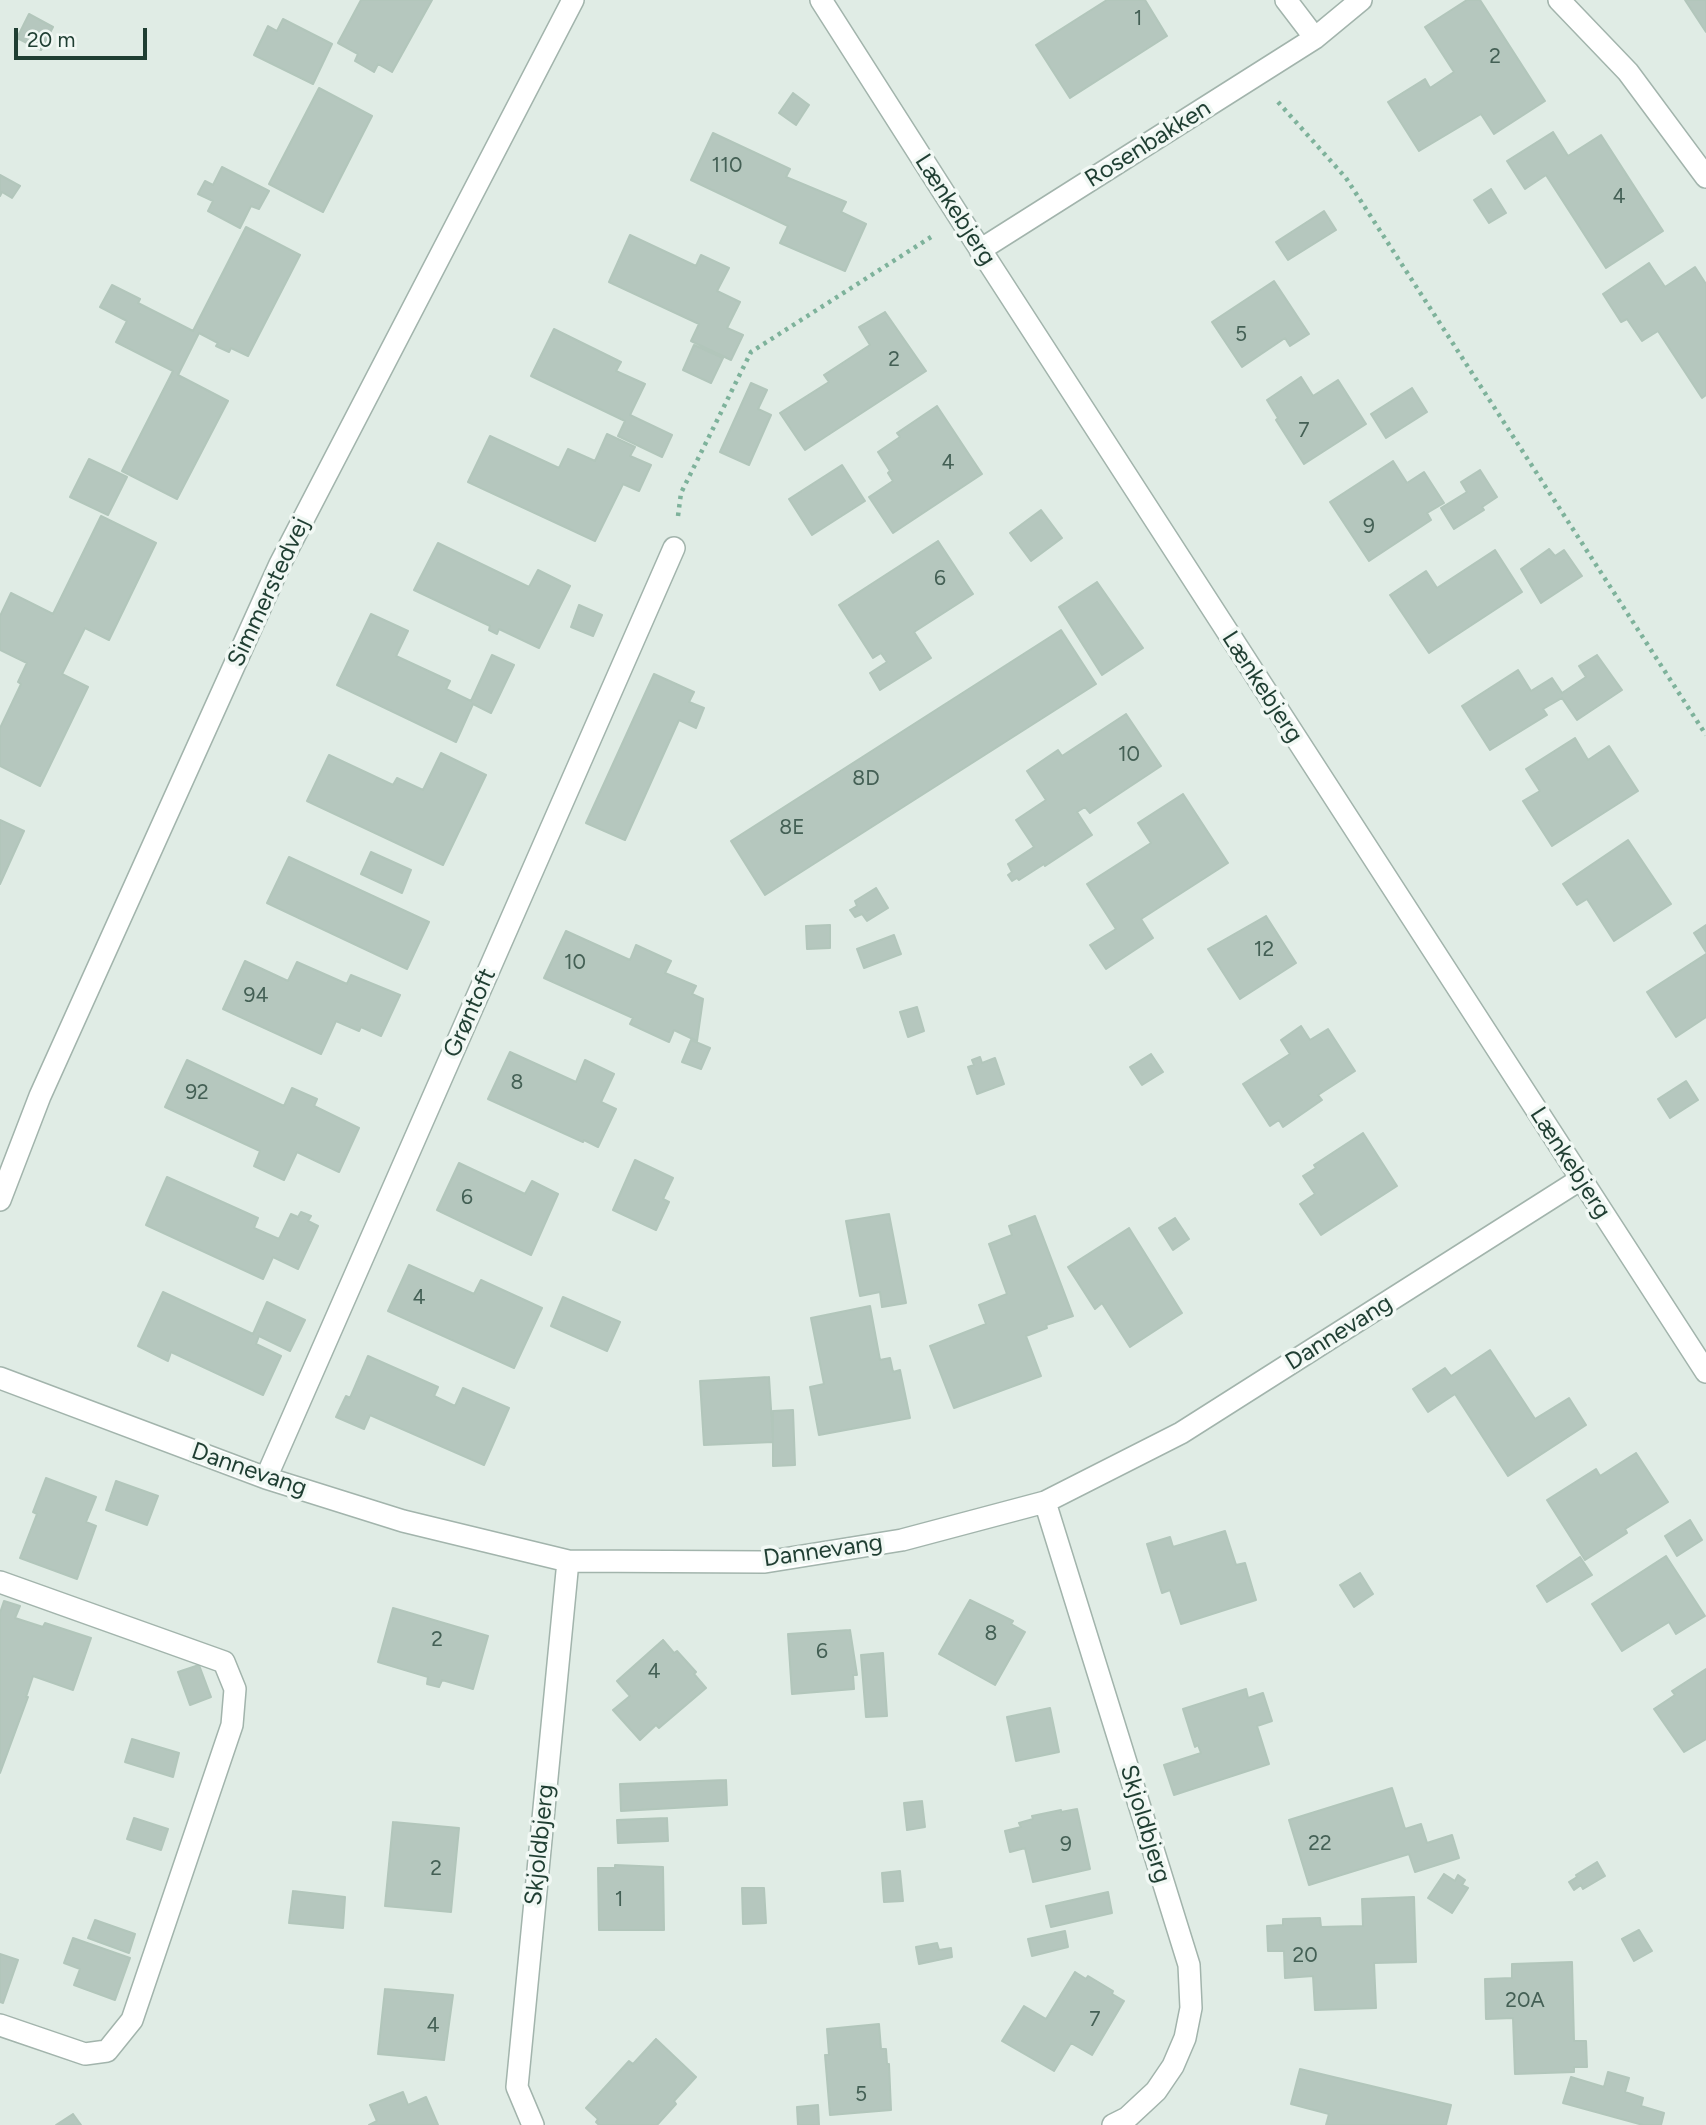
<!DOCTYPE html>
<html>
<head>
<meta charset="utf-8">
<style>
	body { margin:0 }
	#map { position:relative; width:1706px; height:2125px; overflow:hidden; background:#e0ece5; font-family:Figtree,sans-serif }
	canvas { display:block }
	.scale { position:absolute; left:14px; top:28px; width:133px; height:32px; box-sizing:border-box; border:4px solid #1f3e32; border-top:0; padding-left:9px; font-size:21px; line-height:24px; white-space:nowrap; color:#1f3e32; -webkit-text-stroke:5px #f1f8f4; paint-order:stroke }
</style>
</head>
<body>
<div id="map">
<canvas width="1706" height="2125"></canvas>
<div class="scale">20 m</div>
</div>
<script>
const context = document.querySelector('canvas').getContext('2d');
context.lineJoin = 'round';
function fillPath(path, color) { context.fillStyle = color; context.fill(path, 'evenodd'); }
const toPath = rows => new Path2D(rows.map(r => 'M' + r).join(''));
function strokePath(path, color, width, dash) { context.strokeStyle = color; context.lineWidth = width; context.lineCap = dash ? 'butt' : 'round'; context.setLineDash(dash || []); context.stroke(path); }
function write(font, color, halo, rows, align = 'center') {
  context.font = font + ' Figtree,sans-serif'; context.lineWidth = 7; context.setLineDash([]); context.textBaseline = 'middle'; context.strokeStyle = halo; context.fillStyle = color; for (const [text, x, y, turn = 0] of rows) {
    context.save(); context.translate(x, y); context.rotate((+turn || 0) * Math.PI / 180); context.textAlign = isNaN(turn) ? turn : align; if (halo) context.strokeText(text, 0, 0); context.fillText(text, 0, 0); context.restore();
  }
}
const building = toPath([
	[361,0,432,0,392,72,378,64,374,72,355,61,358,54,338,43,361,0],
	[1107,0,1145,0,1167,36,1070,98,1036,45,1107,0],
	[1467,0,1480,0,1545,101,1494,134,1481,114,1419,151,1388,102,1425,79,1430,88,1454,72,1425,27,1467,0],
	[1685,0,1706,0,1706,32,1685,0],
	[29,14,53,27,41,50,17,38,29,14],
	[283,19,332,44,313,84,254,55,268,26,277,31,283,19],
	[319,88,372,116,323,212,269,184,319,88],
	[793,93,809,105,796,125,779,113,793,93],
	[1553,132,1568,156,1601,135,1663,231,1606,268,1546,175,1525,189,1507,161,1553,132],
	[713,133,790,169,786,177,846,202,841,212,866,224,845,271,780,243,788,226,691,180,713,133],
	[222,167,269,191,259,209,251,206,240,228,208,211,213,201,198,194,205,181,213,185,222,167],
	[0,175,20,186,12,198,2,192,0,196,0,175],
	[1491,189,1506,213,1489,223,1474,200,1491,189],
	[1324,211,1336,230,1288,260,1276,242,1324,211],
	[246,227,300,255,248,356,231,348,229,352,216,346,218,343,199,333,178,375,228,401,177,499,122,471,173,371,116,342,127,321,100,307,112,285,140,299,138,303,193,331,246,227],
	[630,235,696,266,701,255,729,268,717,291,740,302,727,328,743,335,731,360,691,341,699,324,609,282,630,235],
	[1649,263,1665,287,1695,267,1706,284,1706,395,1702,398,1658,331,1642,341,1627,319,1621,322,1603,294,1649,263],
	[1274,281,1309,334,1290,346,1285,338,1242,367,1212,322,1274,281],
	[885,312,926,371,805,450,780,413,829,382,824,375,870,345,859,327,885,312],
	[554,329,621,362,616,371,645,384,630,415,672,435,662,457,618,436,625,421,531,376,554,329],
	[694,345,723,358,711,383,683,370,694,345],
	[1301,377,1313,396,1338,380,1366,424,1304,464,1276,420,1278,418,1267,400,1301,377],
	[751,383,767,390,758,409,771,415,749,465,720,452,751,383],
	[1412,388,1427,412,1386,438,1371,414,1412,388],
	[937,406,982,474,893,533,869,497,893,481,888,473,890,471,878,452,900,437,897,433,937,406],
	[607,434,635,447,630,456,651,465,639,491,623,484,595,541,468,482,490,436,559,468,568,449,595,461,607,434],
	[89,459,127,477,108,515,70,497,89,459],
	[1393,461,1407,483,1424,472,1444,503,1427,513,1431,520,1369,561,1330,502,1393,461],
	[842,465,865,501,812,535,789,499,842,465],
	[1480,470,1497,497,1482,507,1484,510,1454,529,1441,508,1467,492,1461,482,1480,470],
	[1041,510,1062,538,1031,561,1010,533,1041,510],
	[101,516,156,543,109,640,85,628,62,674,88,687,40,786,0,766,0,728,21,684,18,682,27,663,0,650,0,616,11,593,53,614,101,516],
	[938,541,973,594,914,632,931,658,880,690,870,673,887,662,881,653,873,658,839,605,938,541],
	[438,543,529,587,538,570,570,586,539,648,499,629,497,634,489,630,490,626,414,590,438,543],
	[1549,549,1555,556,1564,550,1582,576,1541,603,1521,569,1549,549],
	[1495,550,1522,592,1429,653,1390,595,1426,571,1437,588,1495,550],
	[1097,582,1143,648,1102,675,1059,607,1097,582],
	[579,605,602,615,593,636,571,627,579,605],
	[371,614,408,631,396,656,450,681,446,689,471,701,492,655,514,665,491,713,473,704,456,742,337,685,371,614],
	[1061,630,1096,684,765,895,731,841,1061,630],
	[1597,655,1622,690,1577,720,1562,698,1543,709,1547,715,1490,750,1462,706,1518,670,1531,691,1552,678,1562,693,1586,677,1579,666,1597,655],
	[654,674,694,692,689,702,704,708,696,728,679,720,625,840,586,823,654,674],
	[1126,714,1161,766,1090,813,1085,807,1077,812,1092,835,1045,866,1044,864,1019,880,1017,878,1012,881,1008,875,1012,872,1008,864,1034,847,1016,820,1046,800,1027,771,1058,750,1062,756,1126,714],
	[1575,738,1588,760,1609,746,1638,791,1552,846,1523,801,1540,791,1526,769,1575,738],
	[441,753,486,775,443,865,307,801,329,755,393,785,397,778,423,790,441,753],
	[1183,794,1228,863,1141,919,1153,938,1106,969,1090,945,1116,929,1087,884,1151,843,1138,823,1183,794],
	[0,820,24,831,0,884,0,820],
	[1628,840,1671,904,1614,941,1587,899,1577,905,1563,884,1628,840],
	[371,852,411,870,402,893,361,874,371,852],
	[289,857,429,922,407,969,267,903,289,857],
	[876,888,888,908,867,921,862,914,855,917,850,910,857,906,855,901,876,888],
	[1266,916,1296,963,1240,999,1208,949,1266,916],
	[830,925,830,948,807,949,806,926,830,925],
	[1706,925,1706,952,1694,933,1706,925],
	[566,931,630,960,636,945,671,961,665,973,696,986,692,994,703,999,697,1041,674,1030,669,1042,630,1024,633,1018,544,978,566,931],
	[894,935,901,954,864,968,857,949,894,935],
	[1706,954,1706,1017,1676,1037,1647,992,1706,954],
	[245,961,288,981,297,962,347,984,351,975,400,995,381,1036,361,1027,359,1031,336,1021,321,1054,223,1009,245,961],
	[917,1007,924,1031,908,1037,900,1012,917,1007],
	[1301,1026,1310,1040,1328,1029,1355,1071,1318,1095,1322,1100,1283,1127,1279,1120,1270,1126,1243,1084,1290,1054,1281,1040,1301,1026],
	[691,1040,710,1048,701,1069,682,1062,691,1040],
	[510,1052,576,1082,585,1060,614,1074,601,1102,616,1109,598,1147,584,1140,583,1142,488,1099,510,1052],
	[1151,1054,1163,1072,1142,1085,1130,1067,1151,1054],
	[980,1057,982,1063,995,1058,1004,1084,977,1094,968,1067,974,1065,972,1060,980,1057],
	[187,1060,284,1106,292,1088,317,1099,314,1106,359,1128,339,1172,297,1152,284,1180,254,1166,260,1151,165,1107,187,1060],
	[1686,1081,1698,1100,1670,1118,1658,1099,1686,1081],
	[1363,1133,1397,1186,1321,1235,1300,1204,1315,1194,1303,1176,1316,1168,1314,1165,1363,1133],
	[635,1160,673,1178,663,1199,669,1202,656,1230,613,1210,635,1160],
	[459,1163,525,1194,532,1181,558,1194,531,1255,437,1210,459,1163],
	[167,1177,258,1218,254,1228,279,1239,291,1214,298,1217,301,1212,311,1216,308,1221,318,1226,298,1269,273,1257,263,1279,146,1225,167,1177],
	[889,1214,906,1303,882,1307,880,1292,860,1296,846,1221,889,1214],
	[1035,1216,1073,1316,1046,1325,1047,1328,1026,1336,1041,1376,954,1408,930,1346,986,1324,979,1305,1007,1294,989,1244,1012,1235,1009,1226,1035,1216],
	[1175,1218,1189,1239,1173,1250,1159,1228,1175,1218],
	[1129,1228,1182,1313,1130,1347,1102,1303,1095,1309,1068,1267,1129,1228],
	[409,1265,474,1294,481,1280,542,1308,514,1368,388,1311,409,1265],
	[163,1292,253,1334,267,1302,305,1320,290,1351,259,1336,256,1344,281,1356,263,1395,171,1352,168,1361,138,1346,163,1292],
	[563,1297,620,1322,607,1351,551,1326,563,1297],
	[870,1306,880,1360,890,1358,893,1372,900,1370,910,1418,819,1435,810,1387,824,1384,811,1318,870,1306],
	[1490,1350,1535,1419,1569,1398,1586,1425,1508,1476,1455,1394,1428,1412,1413,1389,1445,1368,1451,1376,1490,1350],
	[368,1356,438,1387,434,1396,455,1406,463,1388,509,1408,484,1465,370,1415,364,1429,336,1417,346,1396,350,1398,368,1356],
	[769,1377,773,1440,773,1411,793,1410,795,1465,773,1466,773,1442,704,1445,700,1381,769,1377],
	[1636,1453,1668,1502,1625,1529,1627,1533,1585,1560,1547,1500,1596,1469,1600,1476,1636,1453],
	[46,1478,96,1497,86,1522,96,1526,77,1579,20,1558,37,1514,33,1512,46,1478],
	[116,1481,158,1496,147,1525,106,1510,116,1481],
	[1690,1520,1702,1540,1677,1556,1665,1536,1690,1520],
	[1225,1531,1236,1565,1245,1563,1256,1600,1181,1624,1170,1590,1162,1593,1147,1544,1170,1537,1173,1547,1225,1531],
	[1666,1556,1705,1616,1676,1634,1669,1622,1622,1651,1592,1604,1666,1556],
	[1580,1557,1592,1575,1547,1602,1537,1586,1580,1557],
	[1360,1573,1373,1594,1354,1607,1340,1585,1360,1573],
	[970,1600,1013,1621,1011,1624,1025,1632,995,1685,939,1654,970,1600],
	[4,1601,20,1606,15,1618,43,1627,45,1623,91,1638,73,1690,33,1676,26,1697,28,1697,0,1773,0,1613,4,1601],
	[393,1608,488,1636,473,1689,442,1680,439,1687,427,1684,428,1677,378,1662,393,1608],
	[850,1630,857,1675,853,1675,854,1689,792,1694,788,1634,850,1630],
	[663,1640,674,1653,677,1651,696,1672,694,1674,706,1688,659,1728,656,1725,640,1740,613,1710,630,1696,617,1681,663,1640],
	[883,1653,887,1716,866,1717,861,1655,883,1653],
	[199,1665,211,1697,190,1705,178,1672,199,1665],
	[1706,1669,1706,1739,1684,1752,1654,1709,1675,1695,1672,1691,1706,1669],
	[1246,1689,1248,1698,1263,1693,1272,1721,1257,1726,1269,1764,1174,1795,1164,1765,1201,1753,1198,1745,1195,1747,1183,1709,1246,1689],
	[1050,1708,1059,1752,1016,1761,1007,1717,1050,1708],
	[132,1739,179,1753,173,1777,125,1762,132,1739],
	[726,1780,727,1805,621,1811,620,1784,726,1780],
	[1392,1788,1405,1829,1421,1824,1427,1843,1452,1835,1459,1858,1415,1872,1409,1854,1309,1885,1289,1820,1392,1788],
	[922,1801,925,1827,907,1830,904,1803,922,1801],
	[1077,1809,1090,1869,1033,1882,1025,1848,1010,1852,1005,1831,1021,1827,1019,1823,1033,1819,1032,1816,1061,1810,1061,1812,1077,1809],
	[134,1818,168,1829,161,1850,127,1839,134,1818],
	[667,1818,668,1841,618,1843,617,1820,667,1818],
	[393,1822,459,1828,451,1912,385,1906,393,1822],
	[1597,1862,1605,1876,1583,1889,1581,1885,1574,1890,1569,1882,1577,1877,1576,1875,1597,1862],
	[615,1865,663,1867,664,1930,599,1930,598,1868,615,1868,615,1865],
	[900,1871,903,1901,884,1902,882,1873,900,1871],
	[1444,1874,1455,1881,1458,1875,1465,1880,1462,1885,1468,1888,1452,1913,1428,1898,1444,1874],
	[742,1888,764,1888,766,1923,743,1924,742,1888],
	[293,1891,345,1897,343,1928,289,1923,293,1891],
	[1108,1892,1112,1913,1051,1927,1046,1906,1108,1892],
	[1414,1897,1416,1962,1374,1963,1376,2008,1315,2010,1313,1976,1285,1978,1284,1951,1268,1951,1267,1926,1283,1925,1283,1919,1320,1918,1321,1927,1363,1926,1362,1899,1414,1897],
	[95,1920,135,1934,129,1953,88,1938,95,1920],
	[1639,1930,1652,1951,1634,1961,1622,1939,1639,1930],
	[1065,1931,1068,1947,1032,1956,1028,1939,1065,1931],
	[73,1938,130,1958,115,2000,74,1985,80,1969,64,1963,73,1938],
	[937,1943,939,1950,951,1948,952,1957,919,1964,916,1947,937,1943],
	[0,1954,18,1960,3,2003,0,2002,0,1954],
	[1572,1962,1574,2041,1586,2041,1587,2067,1574,2067,1574,2072,1515,2074,1513,2018,1486,2019,1485,1979,1512,1978,1512,1964,1572,1962],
	[1075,1972,1086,1979,1088,1976,1113,1991,1112,1994,1124,2001,1092,2055,1071,2043,1054,2071,1002,2041,1024,2006,1046,2019,1075,1972],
	[385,1989,453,1995,444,2060,378,2054,385,1989],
	[879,2024,881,2049,886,2049,887,2064,889,2064,891,2110,830,2115,825,2055,829,2055,827,2029,879,2024],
	[656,2039,696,2077,674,2101,676,2104,657,2125,599,2125,596,2122,598,2119,586,2108,629,2061,633,2064,656,2039],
	[1300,2069,1451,2105,1446,2125,1326,2125,1329,2114,1291,2104,1300,2069],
	[1608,2072,1629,2078,1625,2092,1643,2098,1641,2106,1664,2113,1661,2125,1643,2125,1563,2103,1571,2077,1604,2087,1608,2072],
	[403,2092,408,2105,426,2097,438,2125,369,2125,377,2121,370,2105,403,2092],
	[818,2105,819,2125,798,2125,797,2107,818,2105],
	[73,2114,81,2125,56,2125,73,2114]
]);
const path = toPath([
	[1278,102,1346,178,1706,735],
	[678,516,681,493,751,352,931,237]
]);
const minor = toPath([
	[821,0,960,218,1706,1372],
	[1286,0,1315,38],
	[1559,0,1628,72,1706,177],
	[980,250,1315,38,1361,0],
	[0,1200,40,1096,280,564,573,0],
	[0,1378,266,1478,403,1521,568,1561,765,1562,902,1540,1045,1502,1181,1433,1581,1179],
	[266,1478,674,548],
	[1045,1502,1189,1965,1191,2008,1185,2038,1173,2066,1156,2091,1127,2118,1113,2125],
	[0,1582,224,1662,235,1689,232,1725,132,2020,107,2051,85,2054,0,2025],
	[533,2125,517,2087,568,1561]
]);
const numberNames = [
	["1",1138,19],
	["2",1495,57],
	["110",727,166],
	["4",1619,197],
	["5",1241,335],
	["2",894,360],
	["7",1304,431],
	["4",948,463],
	["9",1369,527],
	["6",940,579],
	["10",1129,755],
	["8D",866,779],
	["8E",792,828],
	["12",1264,950],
	["10",575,963],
	["94",256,996],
	["8",517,1083],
	["92",197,1093],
	["6",467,1198],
	["4",419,1298],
	["8",991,1634],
	["2",437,1640],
	["6",822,1652],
	["4",654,1672],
	["22",1320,1844],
	["9",1066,1845],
	["2",436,1869],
	["1",619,1900],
	["20",1305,1956],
	["20A",1525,2001],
	["7",1095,2020],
	["4",433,2026],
	["5",861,2095]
];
const streetNames = [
	["Rosenbakken",1148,144,-32],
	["Lænkebjerg",955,210,57],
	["Simmerstedvej",269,592,-65],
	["Lænkebjerg",1262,687,57],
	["Grøntoft",470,1013,-66],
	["Lænkebjerg",1570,1163,57],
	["Dannevang",1339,1333,-32],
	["Dannevang",249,1470,19],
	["Dannevang",823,1551,-8],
	["Skjoldbjerg",1145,1824,73],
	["Skjoldbjerg",540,1845,-84]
];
fillPath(building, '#b5c7be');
strokePath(building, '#b2c6bb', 2);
strokePath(minor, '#a2b4ac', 24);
strokePath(path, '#7eb29b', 4.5, [3.5, 5]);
strokePath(minor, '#fff', 21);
write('21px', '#446055', null, numberNames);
write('24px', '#1f3e32', '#f1f8f4', streetNames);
</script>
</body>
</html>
